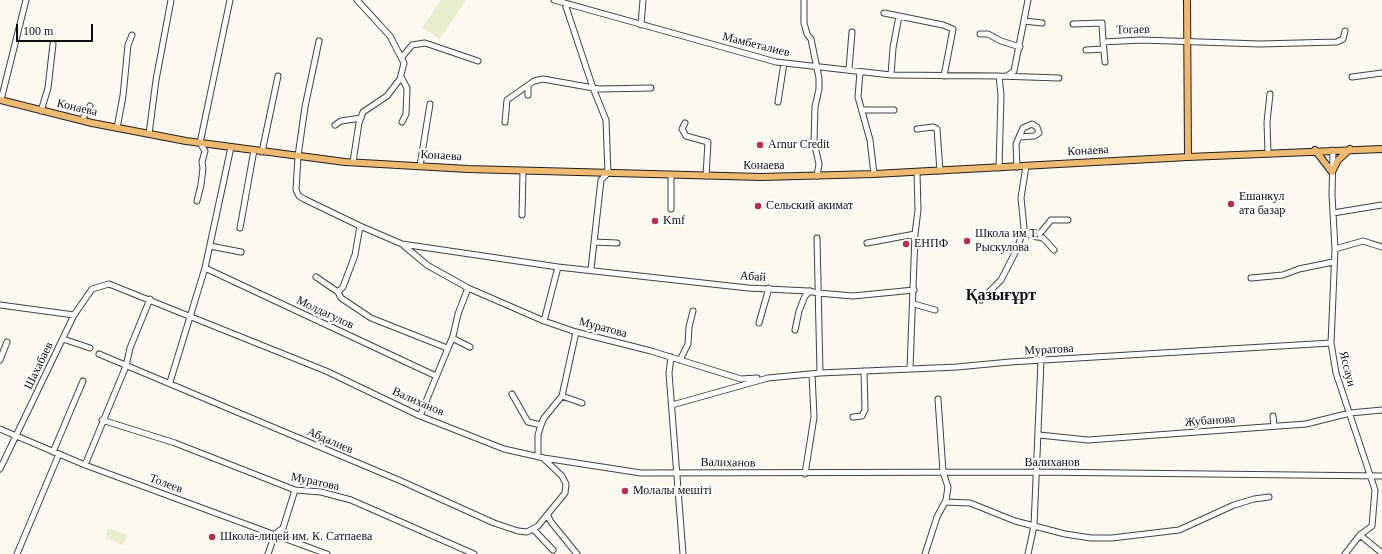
<!DOCTYPE html>
<html>
<head>
<meta charset="utf-8">
<style>
	body { margin:0 }
	#map { position:relative; width:1382px; height:554px; overflow:hidden; background:#fef9f0; font-family:"Times New Roman",serif }
	canvas { display:block }
	.scale { position:absolute; left:16px; top:24px; width:77px; height:18px; box-sizing:border-box; border:2px solid #0e0e0e; border-top:0; padding-left:5px; font-size:12px; line-height:14px; white-space:nowrap; color:#0e0e0e; -webkit-text-stroke:3px #fff; paint-order:stroke }
</style>
</head>
<body>
<div id="map">
<canvas width="1382" height="554"></canvas>
<div class="scale">100 m</div>
</div>
<script>
const context = document.querySelector('canvas').getContext('2d');
context.lineJoin = 'round';
function fillPath(path, color) { context.fillStyle = color; context.fill(path, 'evenodd'); }
const toPath = rows => new Path2D(rows.map(r => 'M' + r).join(''));
function strokePath(path, color, width, dash) { context.strokeStyle = color; context.lineWidth = width; context.lineCap = dash ? 'butt' : 'round'; context.setLineDash(dash || []); context.stroke(path); }
function write(font, color, halo, rows, align = 'center') {
  context.font = font + ' "Times New Roman",serif'; context.lineWidth = 4; context.setLineDash([]); context.textBaseline = 'middle'; context.strokeStyle = halo; context.fillStyle = color; for (const [text, x, y, turn = 0] of rows) {
    context.save(); context.translate(x, y); context.rotate((+turn || 0) * Math.PI / 180); context.textAlign = isNaN(turn) ? turn : align; if (halo) context.strokeText(text, 0, 0); context.fillText(text, 0, 0); context.restore();
  }
}
const pitch = toPath([
	[441,0,466,0,440,39,422,28],
	[108,528,127,535,123,545,105,538]
]);
const minor = toPath([
	[554,0,776,62,891,75,999,76,1059,78],
	[804,0,804,23,807,34,811,39,819,78,819,89,815,107,814,142,819,164,817,176],
	[565,4,593,88,606,120,608,173,601,180,591,269],
	[884,13,899,16],
	[1024,21,1042,23],
	[1073,24,1102,23,1103,42,1141,40,1260,44,1337,42,1343,39,1345,31],
	[641,25,643,0],
	[980,34,988,34,1001,41,1020,47],
	[319,41,305,107,298,156,296,190,299,196,304,199,360,226,402,244,558,267,748,288,808,291,818,293,853,296,914,290],
	[1103,42,1105,62],
	[1086,50,1104,49],
	[402,57,412,45,425,43,478,61],
	[849,69,852,32],
	[860,72,858,97,870,140,874,174],
	[891,75,893,48,899,16,943,25,953,29,944,76],
	[999,76,1001,95,999,168],
	[1007,76,1014,71,1028,0],
	[401,77,407,88,406,114,402,122],
	[1352,77,1382,73],
	[528,95,528,87],
	[1,100,26,0],
	[778,102,784,63],
	[862,110,894,110],
	[41,111,48,88,53,44],
	[82,120,90,106],
	[505,122,507,100,534,81,543,79,599,89,651,88],
	[685,123,682,129,686,136,708,142,706,176],
	[335,125,341,121,361,118],
	[117,128,123,96,128,45,132,35],
	[917,129,933,127,937,129,940,171],
	[149,134,156,80,171,0],
	[1333,150,1332,195,1335,249,1331,343,1336,373,1375,490,1372,526,1360,535,1345,554],
	[262,152,278,76],
	[1268,154,1267,122,1270,94],
	[353,162,359,123,363,112,387,96,400,79,404,63,390,36,357,0],
	[420,166,430,104],
	[1017,167,1016,144,1019,137,1023,128,1032,124,1037,127,1039,133,1034,136,1019,137],
	[671,175,671,209],
	[197,201,201,185,203,168,202,162,205,151,200,143,230,0],
	[1333,213,1382,205],
	[522,215,523,171],
	[360,226,355,255,343,287,338,292,341,298,371,318,447,348],
	[240,228,254,150],
	[1023,233,1043,238,1054,250],
	[1037,237,1051,220,1068,220],
	[817,238,820,373],
	[594,242,617,243],
	[867,243,915,234],
	[402,244,427,265,468,288,544,321,576,332,651,351,741,379,757,378],
	[210,246,241,252],
	[1335,249,1363,241,1382,247],
	[205,268,436,376],
	[316,277,338,292],
	[1251,278,1283,275,1299,269,1333,262],
	[981,300,1001,280,1017,249,1024,228,1021,198,1026,166],
	[914,304,935,310],
	[0,305,74,315],
	[544,321,558,267],
	[759,323,769,288],
	[795,330,799,311,805,296,810,291],
	[452,338,470,347],
	[63,339,90,348],
	[99,354,401,481,494,523,518,531,527,532,538,526,565,493,566,484,562,476,544,459],
	[671,357,669,373,683,554],
	[0,360,7,342],
	[680,360,688,344,689,327,693,311],
	[910,369,915,234,918,210,917,172],
	[170,382,205,268,231,147],
	[512,394,528,422,541,425],
	[562,396,582,403],
	[672,405,768,378,820,373,957,367,1010,362,1331,343],
	[420,416,453,336,458,314,468,288],
	[1273,416,1274,426],
	[853,417,862,416,865,410,864,371],
	[102,420,175,443,295,490,321,492,351,500,474,554],
	[0,429,85,465,327,554],
	[1039,435,1088,440,1306,424,1350,413,1382,410],
	[53,452,83,381],
	[538,457,538,435,541,425,544,418,562,396,576,332],
	[85,465,126,366,130,348,150,299],
	[0,469,74,315,92,289,109,284,326,371,420,416,504,449,544,458,641,473,1036,472,1382,476],
	[805,474,814,417,812,374],
	[945,502,970,503,1015,521,1065,534,1091,538,1112,538,1179,530,1234,505,1254,499,1269,497],
	[548,516,551,522,577,554],
	[534,530,553,550],
	[1360,535,1382,553],
	[17,554,59,454],
	[268,554,275,534,283,528,295,490],
	[925,554,937,517,946,500,948,487,943,472,938,399],
	[1028,554,1034,526,1041,361]
]);
const major = toPath([
	[1187,0,1188,157],
	[0,100,92,123,186,141,345,162,468,169,761,177,874,174,1188,157,1382,149],
	[1315,150,1332,172],
	[1332,172,1338,160,1350,149]
]);
const markers = [
	[760,145,4,"#b4304e"],
	[1231,204,4,"#b4304e"],
	[758,206,4,"#b4304e"],
	[655,221,4,"#b4304e"],
	[967,241,4,"#b4304e"],
	[906,244,4,"#b4304e"],
	[625,491,4,"#b4304e"],
	[212,537,4,"#b4304e"]
];
const streetNames = [
	["Тогаев",1133,30,-1],
	["Мамбеталиев",756,45,14],
	["Конаева",77,108,13],
	["Конаева",1088,151,-3],
	["Конаева",441,156,3],
	["Конаева",764,166],
	["Абай",753,277,4],
	["Молдагулов",325,313,25],
	["Муратова",603,328,15],
	["Муратова",1049,350,-3],
	["Шахабаев",39,366,-64],
	["Яссауи",1347,369,76],
	["Валиханов",418,402,24],
	["Жубанова",1210,421,-4],
	["Абдалиев",330,441,23],
	["Валиханов",728,463,1],
	["Валиханов",1052,463],
	["Муратова",315,482,12],
	["Толеев",166,484,20]
];
const poiNames = [
	["Arnur Credit",768,145],
	["Ешанкул",1239,197],
	["ата базар",1239,211],
	["Сельский акимат",766,206],
	["Kmf",663,221],
	["Школа им Т.",975,234],
	["Рыскулова",975,248],
	["ЕНПФ",914,244],
	["Молалы мешіті",633,491],
	["Школа-лицей им. К. Сатпаева",220,537]
];
const districtNames = [
	["Қазығұрт",1001,296]
];
fillPath(pitch, '#e8eecd');
strokePath(minor, '#414141', 7);
strokePath(major, '#1f1f1f', 8);
strokePath(minor, '#fff', 5);
strokePath(major, '#eeb970', 6);
for (const [x, y, r, color] of markers) { const dot = new Path2D(); dot.arc(x, y, r, 0, 2 * Math.PI); context.fillStyle = color; context.fill(dot); strokePath(dot, '#fff', 1.5); }
write('12px', '#0e0e0e', '#fff', streetNames);
write('12px', '#0e0e0e', '#fff', poiNames, 'left');
write('bold 16px', '#0e0e0e', '#fff', districtNames);
</script>
</body>
</html>
